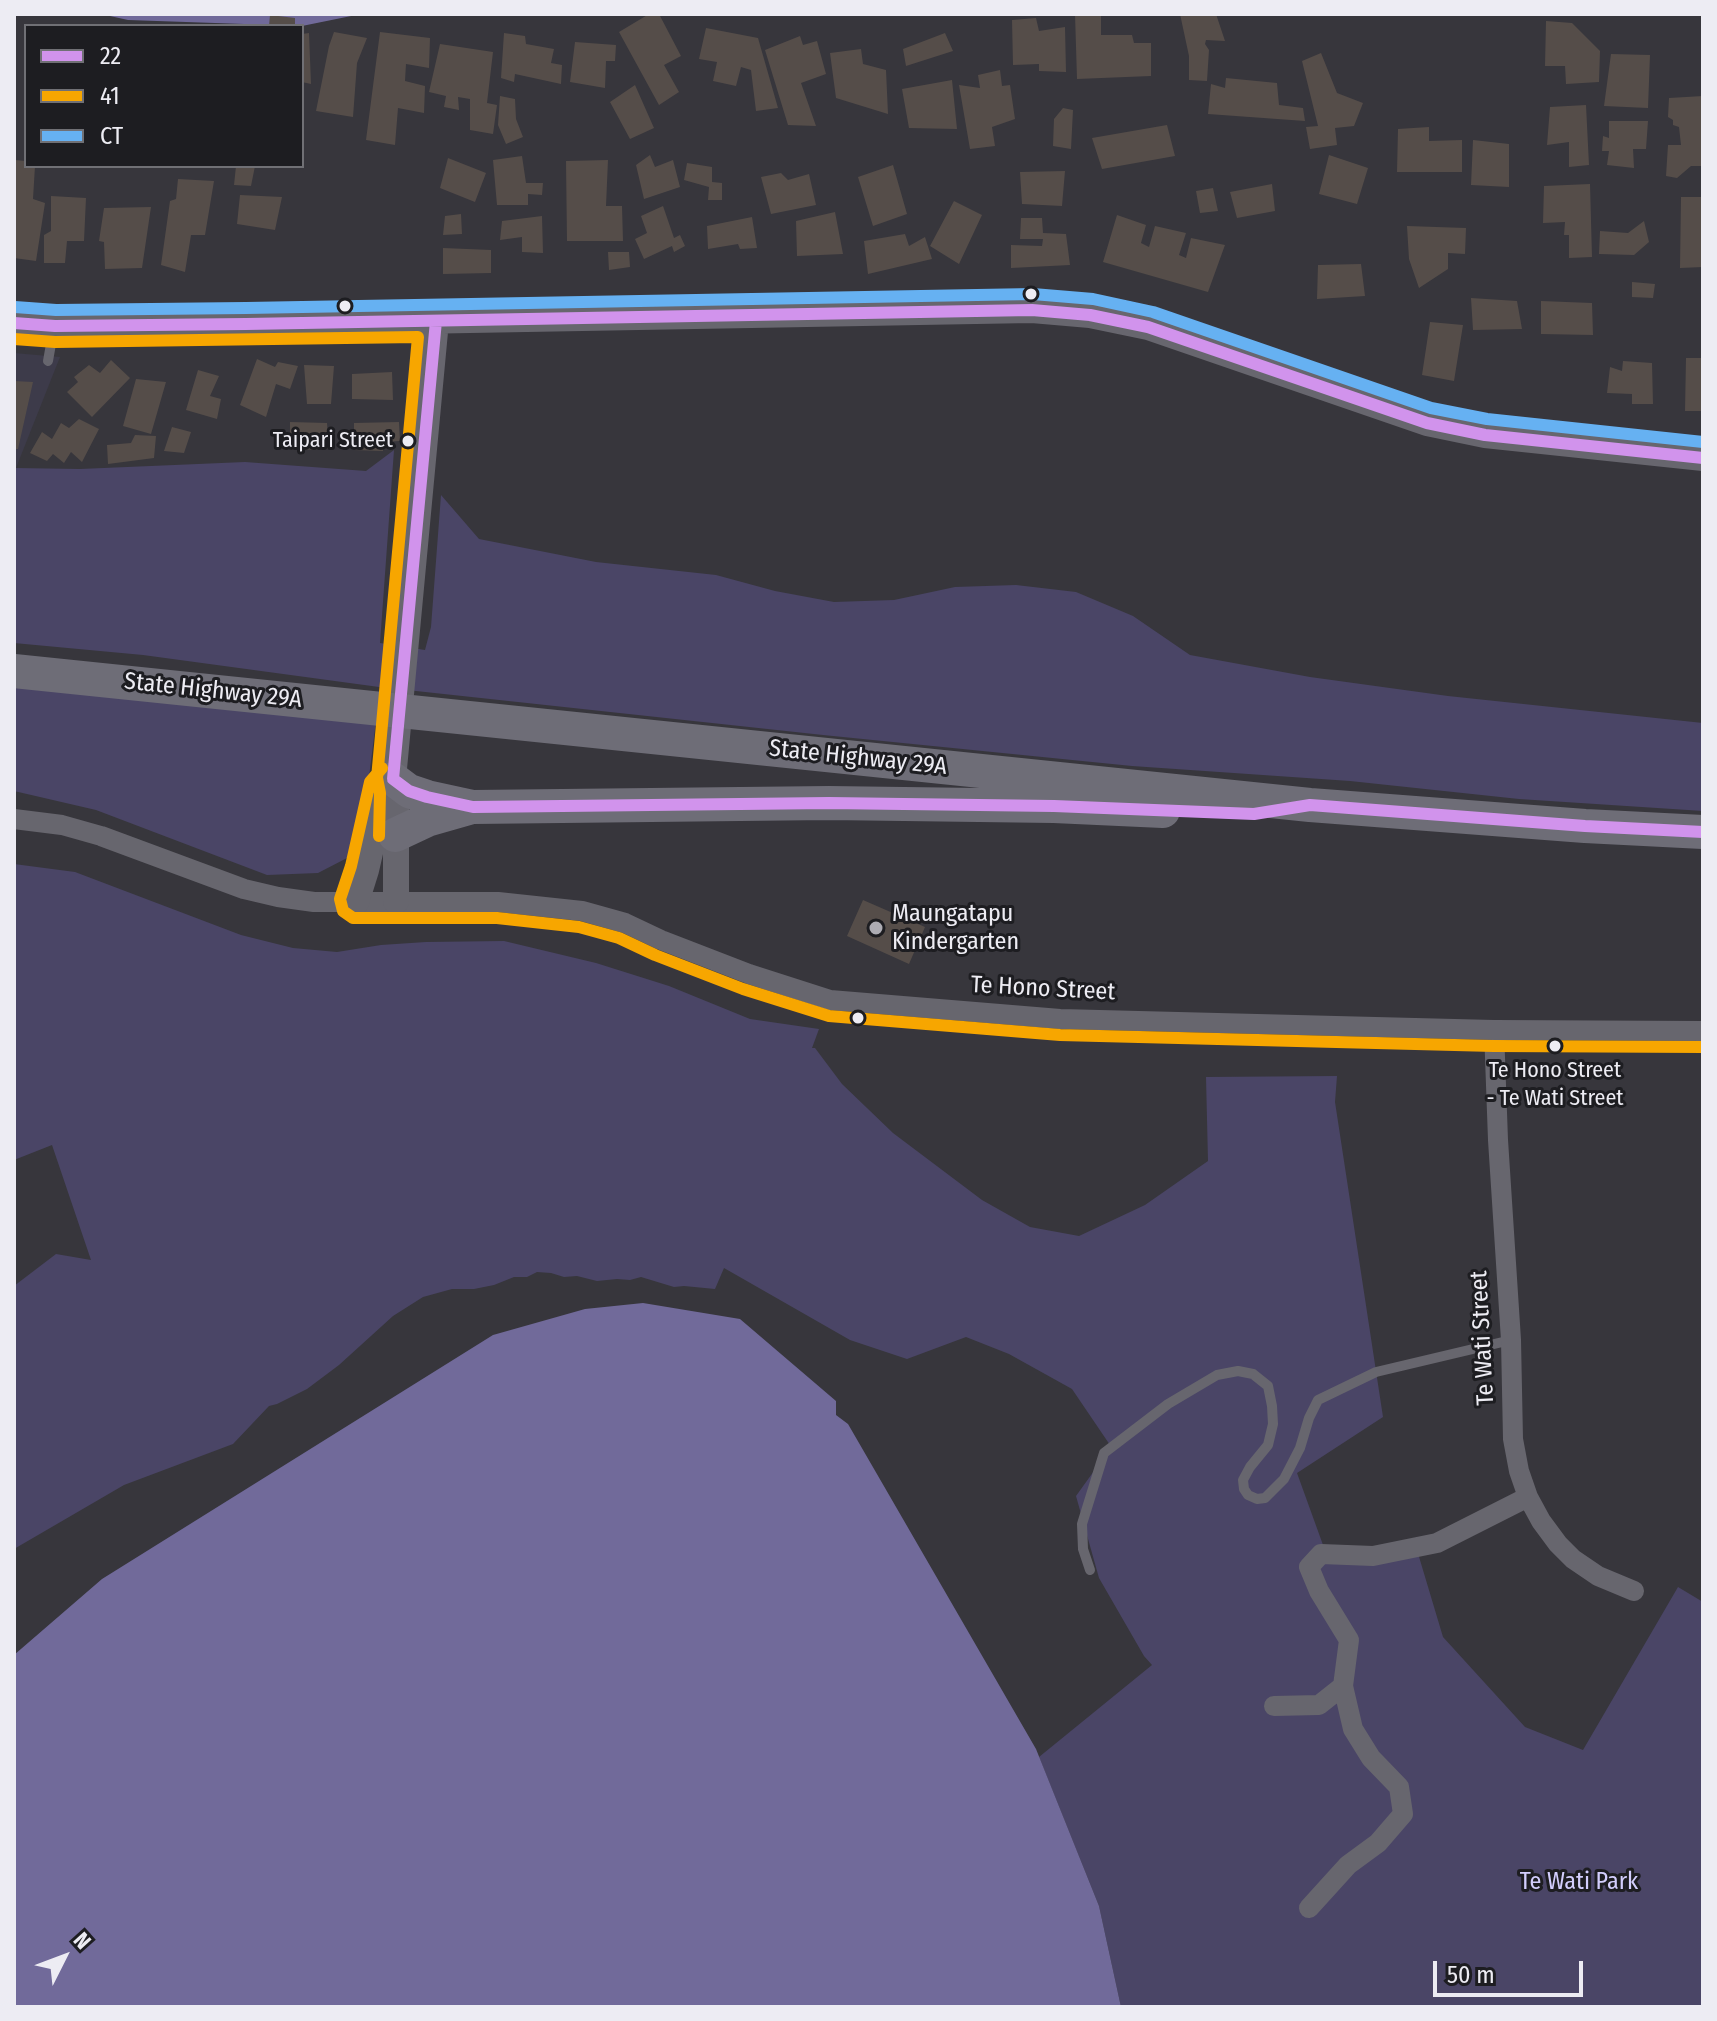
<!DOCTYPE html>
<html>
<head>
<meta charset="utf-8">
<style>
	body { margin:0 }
	#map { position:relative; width:1717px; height:2021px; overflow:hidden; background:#37363c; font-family:"Fira Sans Condensed",sans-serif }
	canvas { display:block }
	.frame { position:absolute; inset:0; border:16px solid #edecf3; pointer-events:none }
	.legend { position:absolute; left:24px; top:24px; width:280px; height:144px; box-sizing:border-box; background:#1d1d21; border:2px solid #707075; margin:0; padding:10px 14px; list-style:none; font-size:24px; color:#edecf3 }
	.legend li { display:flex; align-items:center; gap:16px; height:40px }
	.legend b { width:40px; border:2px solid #707075 }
	.north { position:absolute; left:24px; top:1917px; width:80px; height:80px; -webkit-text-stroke:6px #1d1d21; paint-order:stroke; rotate:48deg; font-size:22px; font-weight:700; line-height:32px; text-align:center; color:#edecf3 }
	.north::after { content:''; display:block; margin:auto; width:28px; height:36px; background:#edecf3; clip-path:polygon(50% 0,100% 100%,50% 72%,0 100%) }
	.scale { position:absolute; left:1433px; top:1961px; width:150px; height:36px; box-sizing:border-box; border:4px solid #edecf3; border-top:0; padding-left:10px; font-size:24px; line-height:28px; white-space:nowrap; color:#edecf3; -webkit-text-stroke:6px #1d1d21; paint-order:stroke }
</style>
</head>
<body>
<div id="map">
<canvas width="1717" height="2021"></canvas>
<div class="frame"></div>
<ul class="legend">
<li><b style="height:10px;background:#d193ec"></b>22</li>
<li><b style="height:10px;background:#f7a600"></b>41</li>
<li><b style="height:10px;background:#66b1f2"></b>CT</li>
</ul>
<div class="north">N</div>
<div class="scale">50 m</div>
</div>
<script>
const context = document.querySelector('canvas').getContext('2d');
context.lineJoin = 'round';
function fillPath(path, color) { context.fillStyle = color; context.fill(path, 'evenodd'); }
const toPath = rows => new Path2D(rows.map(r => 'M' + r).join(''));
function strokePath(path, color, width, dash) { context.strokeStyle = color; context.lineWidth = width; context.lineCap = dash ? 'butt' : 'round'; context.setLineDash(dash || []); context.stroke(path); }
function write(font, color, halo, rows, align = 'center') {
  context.font = font + ' "Fira Sans Condensed",sans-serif'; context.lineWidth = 6; context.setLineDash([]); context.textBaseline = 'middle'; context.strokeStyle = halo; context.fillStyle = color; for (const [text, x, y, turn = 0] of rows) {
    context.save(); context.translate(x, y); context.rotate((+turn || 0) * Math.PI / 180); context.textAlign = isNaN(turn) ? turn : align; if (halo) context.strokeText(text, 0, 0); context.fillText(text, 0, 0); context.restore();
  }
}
const built = toPath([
	[14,353,60,357,16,468,14,468]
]);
const green = toPath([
	[394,450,380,643,425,650,431,627,441,495,479,539,596,562,716,575,775,591,834,602,894,600,955,587,1016,585,1076,592,1133,616,1190,655,1310,677,1448,696,1703,723,1703,811,1519,799,1350,781,1132,766,823,735,379,687,143,655,14,643,14,468,80,469,245,462,366,471],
	[14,685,376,721,367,793,356,839,347,858,318,873,267,875,96,810,14,791],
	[14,864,75,872,241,935,293,948,337,952,381,945,426,942,504,941,596,963,669,986,750,1019,819,1029,812,1048,815,1048,842,1084,893,1133,982,1200,1030,1227,1079,1236,1145,1205,1208,1161,1206,1077,1337,1076,1335,1102,1383,1417,1297,1473,1327,1556,1414,1540,1443,1637,1525,1727,1583,1750,1678,1587,1703,1602,1703,2007,1121,2007,1099,1906,1039,1757,1152,1665,1144,1656,1099,1578,1076,1496,1104,1457,1112,1448,1072,1389,1009,1354,966,1337,907,1359,850,1340,724,1268,715,1289,684,1286,674,1287,641,1277,630,1280,617,1279,597,1281,577,1276,564,1277,551,1273,537,1272,527,1277,514,1277,494,1285,474,1289,452,1289,423,1297,393,1316,339,1365,307,1389,277,1404,269,1406,233,1444,124,1485,14,1549,14,1286,56,1254,91,1260,52,1145,14,1160]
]);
const water = toPath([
	[101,14,361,14,302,26,128,20],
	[643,1303,740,1319,836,1401,836,1415,848,1424,1036,1749,1099,1906,1121,2007,14,2007,14,1655,102,1579,493,1335,585,1309]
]);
const building = toPath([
	[649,14,659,14,681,56,664,65,679,92,659,105,619,32],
	[1075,14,1101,14,1101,35,1132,35,1134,43,1151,43,1151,76,1077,79],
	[1180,14,1216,14,1225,41,1206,40,1205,44,1209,50,1207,81,1189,80,1189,56],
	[270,15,295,18,295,26,269,26],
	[1036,18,1039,31,1065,27,1066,72,1039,71,1039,64,1013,65,1012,20],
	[1546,21,1572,23,1600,51,1599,82,1566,84,1565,66,1545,66],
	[706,28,758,38,778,108,756,111,751,70,741,67,736,86,713,81,717,62,699,59],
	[334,32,367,38,357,63,353,117,316,111,329,46],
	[380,32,430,38,429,68,406,64,405,81,425,86,424,113,398,108,395,145,366,140],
	[309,33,311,84,302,82,302,34],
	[504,33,525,36,526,44,554,49,551,63,562,65,561,84,515,74,514,82,501,78],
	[945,33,953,51,906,66,903,49],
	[800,36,803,45,817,41,826,74,801,83,816,126,788,125,765,50],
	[575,42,616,45,615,61,606,61,605,88,570,82],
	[440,44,493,52,487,103,497,105,493,134,470,130,470,99,458,97,459,110,444,107,446,96,429,92],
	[861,49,863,64,886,70,888,114,836,98,830,53],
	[1321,53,1337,93,1363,103,1354,126,1335,128,1337,145,1310,149,1306,127,1318,126,1302,61],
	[1611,54,1650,55,1648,108,1604,106],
	[1000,70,1002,86,1010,85,1015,119,992,127,995,146,970,149,959,85,980,88,978,75],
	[1226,78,1277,83,1279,105,1303,108,1305,121,1208,114,1211,84,1225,88],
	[952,80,957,129,909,128,902,89],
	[635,85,654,128,630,139,610,102],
	[500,96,515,99,516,119,523,137,506,144,498,125],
	[1703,96,1703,166,1691,166,1677,178,1666,176,1668,145,1681,145,1679,127,1673,125,1673,120,1668,117,1669,98],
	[1586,105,1589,165,1569,167,1569,142,1547,145,1550,107],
	[1063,108,1073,110,1071,149,1053,146,1054,119],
	[1609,121,1648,121,1646,149,1633,149,1634,168,1607,165,1609,151,1602,151,1603,136,1609,138],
	[1167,125,1175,156,1102,169,1092,138],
	[1429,127,1429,141,1462,140,1462,172,1397,172,1398,129],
	[1473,140,1509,144,1509,187,1471,185],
	[650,155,655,167,673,160,680,187,644,199,636,165],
	[1329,155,1368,168,1357,204,1319,194],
	[522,156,526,183,543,183,542,195,528,194,528,205,497,205,493,160],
	[448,158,486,173,475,202,440,188],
	[15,160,26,161,26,166,35,166,33,199,45,203,36,261,14,258],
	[608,160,606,206,622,206,623,241,567,241,566,161],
	[687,163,712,167,712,182,722,183,722,200,708,200,709,187,684,180],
	[893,165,907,214,873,226,858,177],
	[236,166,255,166,251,186,234,185],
	[1065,171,1062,206,1022,204,1020,172],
	[781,173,788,180,809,174,816,205,771,214,761,177],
	[178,179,214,181,205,235,191,235,185,272,161,265,170,201,176,199],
	[1272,184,1275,211,1237,218,1230,192],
	[1590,184,1592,257,1569,258,1569,235,1564,235,1565,222,1543,223,1544,186],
	[1213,188,1218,211,1200,213,1196,191],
	[240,195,282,197,275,230,237,224],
	[51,196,86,198,84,241,67,241,65,263,44,263,44,235,51,231],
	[1681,197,1703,197,1703,267,1680,268],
	[954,201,982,215,959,264,930,246],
	[663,206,674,238,680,235,685,246,674,252,672,246,644,259,635,239,647,233,641,216],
	[151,207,142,268,105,269,104,242,99,241,104,208],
	[835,212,843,254,797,256,796,221],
	[461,214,462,234,443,235,445,216],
	[1117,215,1146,225,1141,243,1149,247,1155,226,1186,233,1179,255,1186,258,1191,238,1225,245,1208,292,1103,262],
	[542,216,543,253,522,252,522,237,500,240,502,221],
	[752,217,757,248,740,249,738,244,708,249,707,226],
	[1021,218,1042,218,1043,233,1066,234,1070,265,1011,268,1011,245,1042,246,1043,239,1020,239],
	[1644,221,1649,242,1634,255,1599,254,1600,231,1628,233],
	[1407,226,1466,228,1465,254,1448,253,1448,269,1419,288,1409,259],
	[905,234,909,246,925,237,932,259,868,274,864,241],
	[443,248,491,250,491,273,443,274],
	[608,252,629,252,630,267,609,270],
	[1361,264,1365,296,1317,299,1318,265],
	[1632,282,1655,284,1653,298,1632,297],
	[1471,298,1517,301,1522,329,1473,330],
	[1541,301,1592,303,1593,335,1541,334],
	[1430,322,1463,325,1454,381,1422,375],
	[1686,358,1703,358,1703,411,1685,411],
	[257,359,275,367,278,362,298,366,290,389,276,384,266,417,240,405],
	[111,360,130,378,92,417,67,392,78,382,74,377,89,365,100,373],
	[1623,361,1652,363,1653,404,1632,404,1632,394,1607,393,1610,367,1622,371],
	[304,365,334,366,331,404,307,404],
	[198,370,219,376,210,396,221,399,217,419,186,410],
	[392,372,393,400,352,399,352,374],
	[136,379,166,382,151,434,123,426],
	[14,381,33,382,18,449,14,449],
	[79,419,99,429,82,462,71,452,64,463,53,454,47,461,30,453,42,432,52,439,61,423,69,428],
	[290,422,327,423,329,449,290,450],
	[399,422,400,441,383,442,383,451,354,450,354,423],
	[172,427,191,432,184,453,164,451],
	[135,435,156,436,154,458,108,464,107,445,131,443],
	[863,900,925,927,909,964,847,936]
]);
const service = toPath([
	[48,361,54,327],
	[1090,1570,1083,1549,1082,1524,1104,1453,1168,1404,1217,1375,1238,1371,1253,1374,1268,1386,1272,1406,1273,1424,1268,1445,1250,1467,1243,1480,1244,1489,1248,1495,1257,1499,1265,1498,1284,1479,1300,1448,1309,1418,1318,1400,1376,1372,1511,1340]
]);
const minor = toPath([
	[14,819,62,825,101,836,244,889,278,897,314,902,498,902,582,911,625,923,661,940,749,974,830,1000,1060,1019,1494,1030,1703,1031],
	[1494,1030,1498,1140,1511,1340,1513,1439,1519,1471,1528,1497,1541,1521,1558,1544,1573,1559,1598,1576,1634,1591],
	[1274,1706,1319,1705,1343,1686,1349,1640,1319,1591,1309,1567,1321,1554,1373,1556,1437,1543,1528,1497],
	[1309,1908,1348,1865,1378,1843,1403,1814,1399,1787,1371,1758,1353,1729,1343,1686]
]);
const tertiary = toPath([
	[14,323,55,326,246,324,1032,310,1090,315,1148,327,1427,423,1485,435,1703,458],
	[396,901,396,791,393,779,436,321],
	[356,902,366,870,385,787]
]);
const trunk = toPath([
	[14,671,1310,805,1585,826,1703,832],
	[393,779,409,791,427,797,473,807,829,803,1054,806,1163,811],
	[395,835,427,820,469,808]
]);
const bus1 = toPath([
	[436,321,393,779,409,791,427,797,473,807,829,803,1054,806,1254,814,1310,805,1585,826,1703,832],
	[14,323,55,326,246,324,1032,310,1090,315,1148,327,1427,423,1485,435,1703,458]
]);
const bus2 = toPath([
	[14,339,55,342,418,337,377,778,380,793,379,836],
	[382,768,370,782,351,866,340,899,343,911,353,918,497,918,579,927,619,938,655,955,743,989,829,1016,1060,1035,1494,1046,1703,1047]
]);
const bus3 = toPath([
	[15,307,56,310,246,308,1033,294,1093,299,1153,312,1431,408,1487,419,1703,442]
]);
const markers = [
	[1031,294,7,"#edecf3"],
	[345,306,7,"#edecf3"],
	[408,441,7,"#edecf3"],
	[876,928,8,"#adacb3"],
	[858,1018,7,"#edecf3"],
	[1555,1046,7,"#edecf3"]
];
const busNames = [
	["Taipari Street",393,441],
	["Te Hono Street",1555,1071,"center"],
	["- Te Wati Street",1555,1099,"center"]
];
const streetNames = [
	["State Highway 29A",213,691,6],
	["State Highway 29A",858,758,6],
	["Te Hono Street",1043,989,3],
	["Te Wati Street",1483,1338,-93]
];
const poiNames = [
	["Maungatapu",892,914],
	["Kindergarten",892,942]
];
const parkNames = [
	["Te Wati Park",1579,1882]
];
fillPath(built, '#3d3b4a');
fillPath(green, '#4a4566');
fillPath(water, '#716a9a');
fillPath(building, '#554d49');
strokePath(service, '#67666e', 10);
strokePath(minor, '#67666e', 20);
strokePath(tertiary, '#67666e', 26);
strokePath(trunk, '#6e6d77', 34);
strokePath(bus1, '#d193ec', 12);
strokePath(bus2, '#f7a600', 12);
strokePath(bus3, '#66b1f2', 12);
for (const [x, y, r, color] of markers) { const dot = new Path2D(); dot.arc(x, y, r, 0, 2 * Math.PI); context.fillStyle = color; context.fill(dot); strokePath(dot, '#1d1d21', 3); }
write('22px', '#edecf3', '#1d1d21', busNames, 'right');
write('24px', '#edecf3', '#1d1d21', streetNames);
write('24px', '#edecf3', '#1d1d21', poiNames, 'left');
write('24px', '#d3cefd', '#1d1d21', parkNames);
</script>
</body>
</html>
